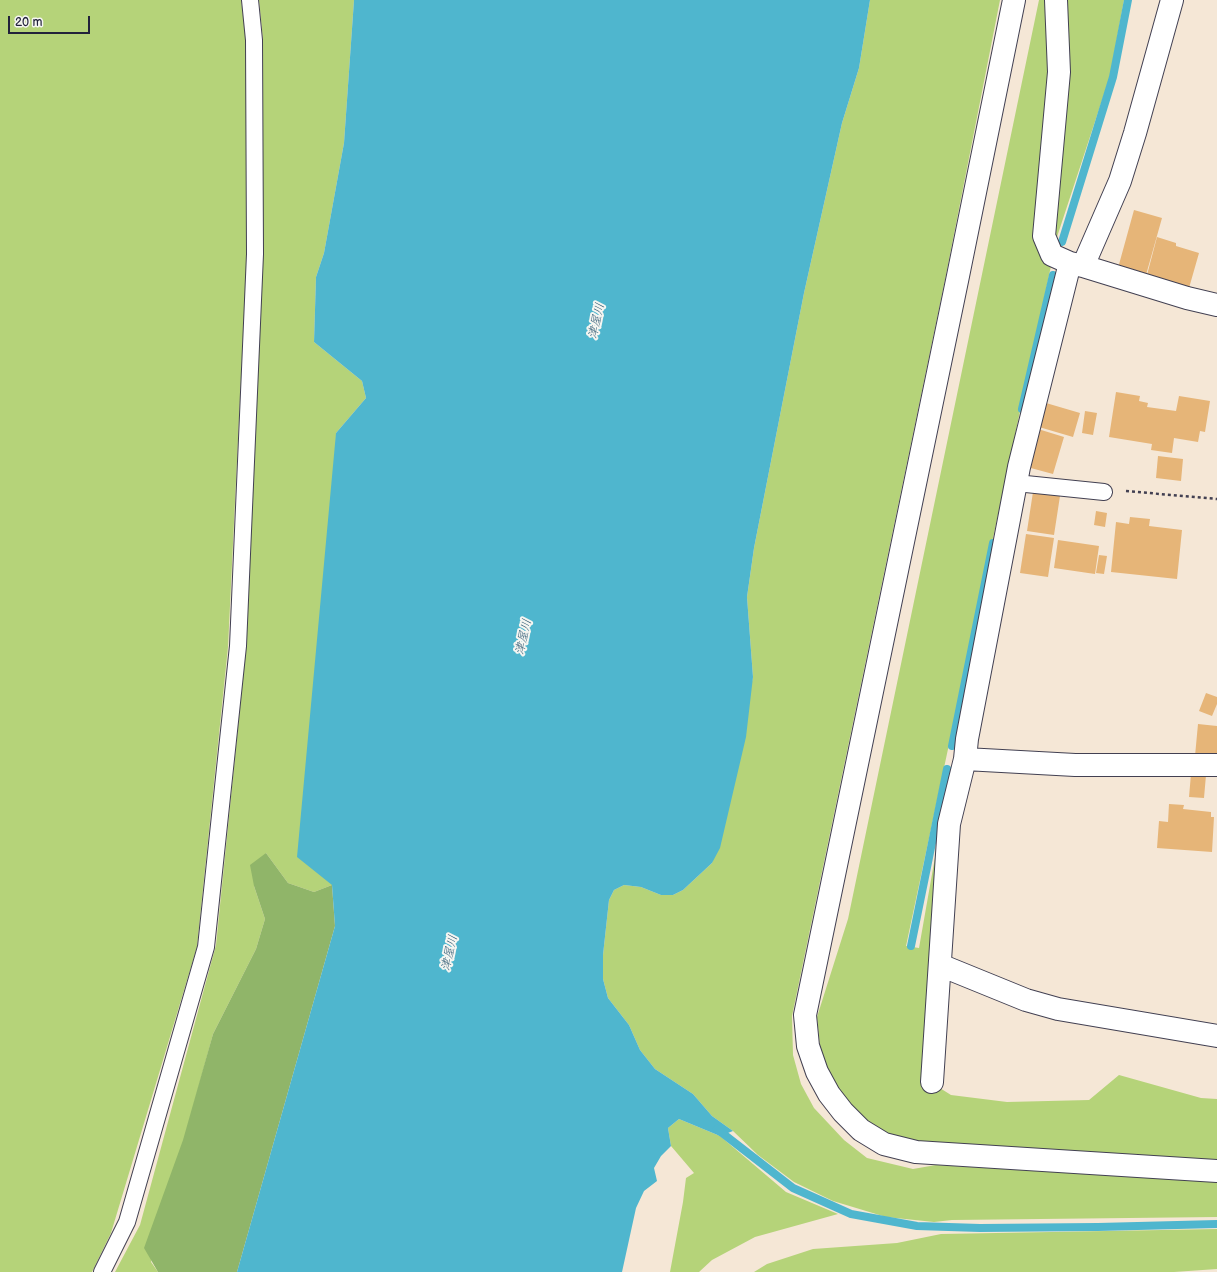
<!DOCTYPE html>
<html>
<head>
<meta charset="utf-8">
<style>
	body { margin:0 }
	#map { position:relative; width:1217px; height:1272px; overflow:hidden; background:#f5e7d6; font-family:"Balsamiq Sans",sans-serif }
	canvas { display:block }
	.scale { position:absolute; left:8px; top:16px; width:82px; height:18px; box-sizing:border-box; border:2px solid #22223b; border-top:0; padding-left:5px; font-size:12px; line-height:14px; white-space:nowrap; color:#22223b; -webkit-text-stroke:3px #f6f6f2; paint-order:stroke }
</style>
</head>
<body>
<div id="map">
<canvas width="1217" height="1272"></canvas>
<div class="scale">20 m</div>
</div>
<script>
const context = document.querySelector('canvas').getContext('2d');
context.lineJoin = 'round';
function fillPath(path, color) { context.fillStyle = color; context.fill(path, 'evenodd'); }
const toPath = rows => new Path2D(rows.map(r => 'M' + r).join(''));
function strokePath(path, color, width, dash) { context.strokeStyle = color; context.lineWidth = width; context.lineCap = dash ? 'butt' : 'round'; context.setLineDash(dash || []); context.stroke(path); }
function write(font, color, halo, rows, align = 'center') {
  context.font = font + ' "Balsamiq Sans","Klee One",sans-serif'; context.lineWidth = 4; context.setLineDash([]); context.textBaseline = 'middle'; context.strokeStyle = halo; context.fillStyle = color; for (const [text, x, y, turn = 0] of rows) {
    context.save(); context.translate(x, y); context.rotate((+turn || 0) * Math.PI / 180); context.textAlign = isNaN(turn) ? turn : align; if (halo) context.strokeText(text, 0, 0); context.fillText(text, 0, 0); context.restore();
  }
}
const green = toPath([
	[0,0,241,0,246,39,247,253,228,647,197,947,111,1233,92,1272,0,1272],
	[259,0,354,0,344,143,324,253,316,277,314,342,362,381,366,398,336,433,332,885,314,892,288,883,266,853,254,886,265,919,256,949,213,1034,151,1262,158,1272,115,1272,140,1225,216,945,246,648,262,257,263,40],
	[870,0,1000,0,946,275,792,1016,793,1055,801,1084,814,1108,844,1140,867,1158,913,1169,936,1165,1217,1182,1217,1217,952,1220,934,1222,886,1217,833,1201,794,1182,758,1155,733,1131,712,1116,693,1094,655,1069,640,1050,629,1025,608,998,603,979,603,955,609,900,614,890,624,885,641,887,661,895,673,895,683,890,712,863,753,677,747,597,754,548,804,293,842,123,859,68],
	[1039,0,1049,0,1051,266,906,946,919,948,941,823,935,1085,951,1095,1007,1102,1089,1100,1119,1075,1201,1098,1217,1099,1217,1160,927,1144,891,1137,859,1118,826,1070,820,1046,817,1017,848,919],
	[1064,0,1124,0,1110,76,1055,243,1052,234],
	[679,1119,720,1136,786,1192,838,1214,755,1237,712,1260,699,1272,670,1272,683,1202,686,1178,694,1173,671,1146,668,1128],
	[1217,1229,1217,1269,1174,1272,754,1272,767,1264,813,1249,897,1243,941,1234]
]);
const forest = toPath([
	[266,853,288,883,314,892,332,885,335,926,237,1272,158,1272,144,1248,183,1140,213,1034,256,949,265,919,254,886,250,865]
]);
const water = toPath([
	[354,0,870,0,859,68,842,123,804,293,754,548,747,597,753,677,746,737,720,848,712,863,683,890,673,895,661,895,641,887,624,885,614,890,609,900,603,955,603,979,608,998,629,1025,640,1050,655,1069,693,1094,712,1116,733,1131,720,1136,679,1119,668,1128,671,1146,661,1156,654,1168,657,1181,644,1191,636,1208,622,1272,237,1272,335,926,332,885,297,857,336,433,366,398,362,381,314,342,316,277,324,253,344,143]
]);
const stream = toPath([
	[1062,242,1113,77,1128,0],
	[1022,409,1053,275],
	[952,746,993,543],
	[911,946,947,769],
	[717,1129,793,1188,851,1214,917,1226,980,1228,1098,1227,1217,1224]
]);
const building = toPath([
	[1134,210,1162,218,1146,275,1118,268],
	[1157,237,1176,243,1176,246,1199,253,1189,288,1147,275],
	[1116,392,1140,396,1139,401,1148,403,1147,407,1176,411,1179,396,1210,401,1205,432,1200,431,1198,442,1174,438,1172,453,1151,450,1152,444,1109,437],
	[1046,403,1080,413,1073,437,1039,427],
	[1085,411,1097,413,1093,435,1082,433],
	[1038,429,1064,437,1053,474,1027,467],
	[1158,456,1183,459,1181,481,1156,478],
	[1033,492,1060,496,1054,535,1027,531],
	[1096,511,1107,513,1105,527,1094,525],
	[1130,517,1150,519,1149,526,1182,530,1177,579,1111,572,1116,522,1129,524],
	[1026,534,1054,538,1048,577,1020,573],
	[1058,540,1099,546,1095,574,1054,568],
	[1099,555,1107,556,1104,574,1096,573],
	[1206,693,1217,697,1217,704,1212,716,1199,711],
	[1198,724,1217,726,1217,759,1195,756],
	[1191,774,1206,775,1204,798,1189,797],
	[1169,804,1184,805,1183,809,1211,812,1211,817,1214,817,1212,852,1157,848,1159,821,1168,822]
]);
const path = toPath([
	[1126,491,1217,499]
]);
const lane = toPath([
	[1016,483,1104,492],
	[102,1272,127,1222,206,947,238,646,255,254,254,40,250,0]
]);
const street = toPath([
	[1014,0,958,276,805,1015,808,1046,817,1072,829,1094,843,1112,861,1130,884,1144,916,1152,1217,1171],
	[1056,0,1059,72,1044,236,1052,255,1070,263],
	[1172,0,1135,133,1120,181,1083,266,1070,263,1019,467,967,739,965,759,1075,765,1217,765],
	[1083,266,1187,298,1217,305],
	[940,965,1026,1000,1058,1009,1217,1036],
	[932,1082,949,824,965,759]
]);
const waterNames = [
	["津屋川",597,321,-77],
	["津屋川",524,637,-77],
	["津屋川",450,953,-77]
];
fillPath(green, '#b5d379');
fillPath(forest, '#90b569');
fillPath(water, '#4fb6ce');
strokePath(stream, '#4fb6ce', 8);
fillPath(building, '#e6b578');
strokePath(lane, '#424052', 18);
strokePath(street, '#424052', 24);
strokePath(path, '#424052', 2.5, [3, 3]);
strokePath(lane, '#fff', 16);
strokePath(street, '#fff', 22);
write('italic 12px', '#345d76', '#f6f6f2', waterNames);
</script>
</body>
</html>
